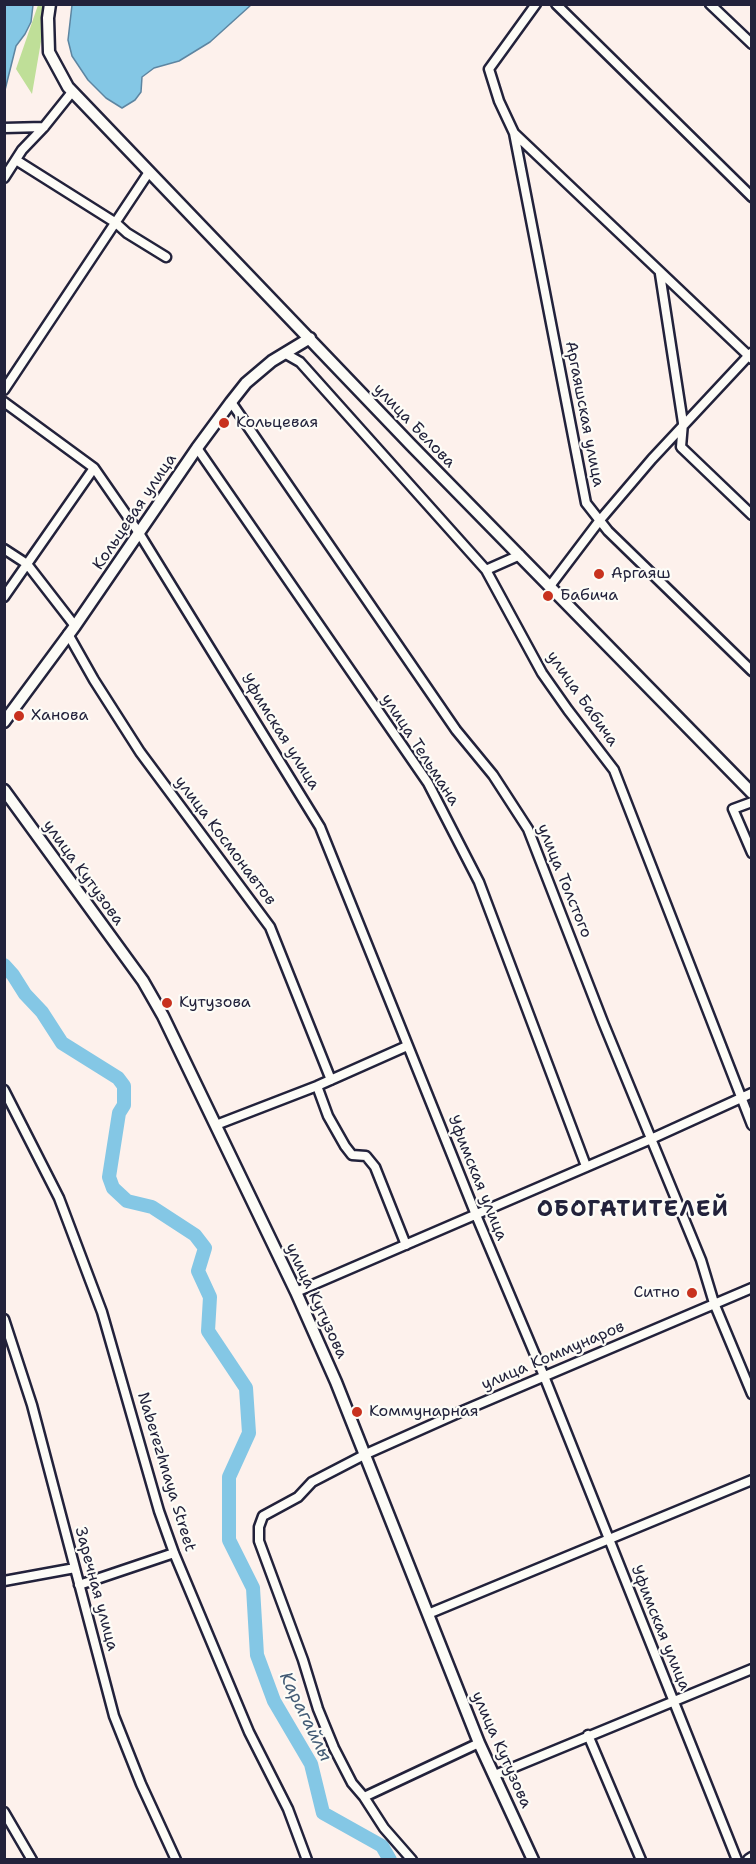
<!DOCTYPE html>
<html>
<head>
<meta charset="utf-8">
<style>
	body { margin:0 }
	#map { position:relative; width:756px; height:1864px; overflow:hidden; background:#fdf1ec; font-family:"Shantell Sans",sans-serif }
	canvas { display:block }
	.frame { position:absolute; inset:0; border:6px solid #22223b; pointer-events:none }
</style>
</head>
<body>
<div id="map">
<canvas width="756" height="1864"></canvas>
<div class="frame"></div>
</div>
<script>
const context = document.querySelector('canvas').getContext('2d');
context.lineJoin = 'round';
function fillPath(path, color) { context.fillStyle = color; context.fill(path, 'evenodd'); }
const toPath = rows => new Path2D(rows.map(r => 'M' + r).join(''));
function strokePath(path, color, width, dash) { context.strokeStyle = color; context.lineWidth = width; context.lineCap = dash ? 'butt' : 'round'; context.setLineDash(dash || []); context.stroke(path); }
function write(font, color, halo, rows, align = 'center') {
  context.font = font + ' "Shantell Sans",sans-serif'; context.lineWidth = 4.5; context.setLineDash([]); context.textBaseline = 'middle'; context.strokeStyle = halo; context.fillStyle = color; for (const [text, x, y, turn = 0] of rows) {
    context.save(); context.translate(x, y); context.rotate((+turn || 0) * Math.PI / 180); context.textAlign = isNaN(turn) ? turn : align; if (halo) context.strokeText(text, 0, 0); context.fillText(text, 0, 0); context.restore();
  }
}
const green = toPath([
	[38,5,50,5,44,24,32,94,16,69]
]);
const water = toPath([
	[5,4,33,5,31,22,25,34,16,46,5,90,5,4],
	[72,5,72,4,251,5,210,42,179,61,154,68,142,77,141,92,135,100,122,108,106,98,88,80,72,56,68,40,72,5]
]);
const river = toPath([
	[4,965,13,975,25,994,42,1012,62,1043,118,1078,124,1086,124,1105,119,1113,109,1177,113,1188,127,1201,152,1207,195,1235,205,1248,198,1271,210,1297,208,1331,246,1388,249,1433,229,1477,229,1540,253,1588,257,1655,274,1701,311,1764,323,1813,382,1846,390,1860]
]);
const minor = toPath([
	[536,4,489,69,499,101,514,133,752,359],
	[556,4,752,197],
	[710,4,752,44],
	[4,128,44,127],
	[514,133,586,503,608,531,752,671],
	[16,160,116,223,127,233,166,257],
	[4,178,22,150,44,127,72,92],
	[660,274,683,423,681,447,752,515],
	[286,354,300,362,486,570,542,673,568,710,614,770,752,1125],
	[4,390,149,172],
	[4,402,94,468,139,533,320,827,476,1215,544,1376,737,1860],
	[231,402,456,730,493,775,528,829,603,1022,701,1260,714,1303,752,1394],
	[197,448,428,783,479,882,586,1166],
	[4,549,27,564,75,626],
	[486,570,520,555],
	[550,586,600,520,652,459,751,353],
	[4,597,94,468],
	[68,634,94,680,140,752,270,927,331,1080],
	[752,802,733,809,752,853],
	[317,1086,328,1116,345,1146,352,1155,366,1156,375,1167,406,1245],
	[4,1090,59,1198,102,1312,159,1511,174,1553,249,1732,288,1809,307,1860],
	[216,1125,317,1086,407,1046],
	[296,1292,651,1139,752,1093],
	[4,1319,32,1405,114,1716,141,1784,176,1860],
	[4,1581,75,1568],
	[79,1585,174,1553],
	[428,1614,752,1480],
	[588,1735,641,1860],
	[495,1775,752,1669],
	[364,1797,479,1743],
	[4,1812,32,1860],
	[412,1860,384,1828,364,1797,352,1783,334,1748,318,1709,303,1660,259,1541,259,1527,263,1516,298,1497,312,1482,366,1454,458,1413,752,1288]
]);
const major = toPath([
	[50,4,48,18,49,52,68,87,411,445,752,793],
	[4,722,75,626,197,448,231,402,246,383,272,361,310,338],
	[4,790,143,981,163,1016,296,1292,336,1382,479,1743,533,1860],
	[749,1860,752,1858]
]);
const markers = [
	[224,423,6,"#c8321e"],
	[599,574,6,"#c8321e"],
	[548,596,6,"#c8321e"],
	[19,716,6,"#c8321e"],
	[167,1003,6,"#c8321e"],
	[692,1293,6,"#c8321e"],
	[357,1412,6,"#c8321e"]
];
const streetNames = [
	["Аргаяшская улица",584,414,79],
	["улица Белова",414,426,46],
	["Кольцевая улица",135,512,-56],
	["улица Бабича",582,699,55],
	["Уфимская улица",280,732,58],
	["улица Тельмана",420,750,57],
	["улица Космонавтов",225,841,53],
	["улица Кутузова",83,873,54],
	["улица Толстого",564,881,68],
	["Уфимская улица",477,1178,68],
	["улица Кутузова",316,1301,65],
	["улица Коммунаров",553,1356,-23],
	["Naberezhnaya Street",166,1472,73],
	["Заречная улица",96,1589,75],
	["Уфимская улица",660,1628,68],
	["улица Кутузова",501,1750,66]
];
const poiNames = [
	["Кольцевая",236,423],
	["Аргаяш",611,574],
	["Бабича",560,596],
	["Ханова",31,716],
	["Кутузова",179,1003],
	["Ситно",680,1293,"right"],
	["Коммунарная",369,1412]
];
const waterNames = [
	["Карагайлы",305,1717,64]
];
const districtNames = [
	["ОБОГАТИТЕЛЕЙ",633,1210]
];
fillPath(green, '#bfdf98');
fillPath(water, '#84c7e5');
strokePath(water, '#5d85a1', 1.5);
strokePath(river, '#84c7e5', 14);
strokePath(minor, '#22223b', 13);
strokePath(major, '#22223b', 15);
strokePath(minor, '#fdfcf7', 8);
strokePath(major, '#fdfcf7', 10);
for (const [x, y, r, color] of markers) { const dot = new Path2D(); dot.arc(x, y, r, 0, 2 * Math.PI); context.fillStyle = color; context.fill(dot); strokePath(dot, '#fdfcf7', 2); }
write('16px', '#22223b', '#fdfcf7', streetNames);
write('16px', '#22223b', '#fdfcf7', poiNames, 'left');
write('italic 18px', '#445c76', '#fdfcf7', waterNames);
context.letterSpacing = '1.5px';
write('bold 22px', '#22223b', '#fdfcf7', districtNames);
context.letterSpacing = '0px';
</script>
</body>
</html>
